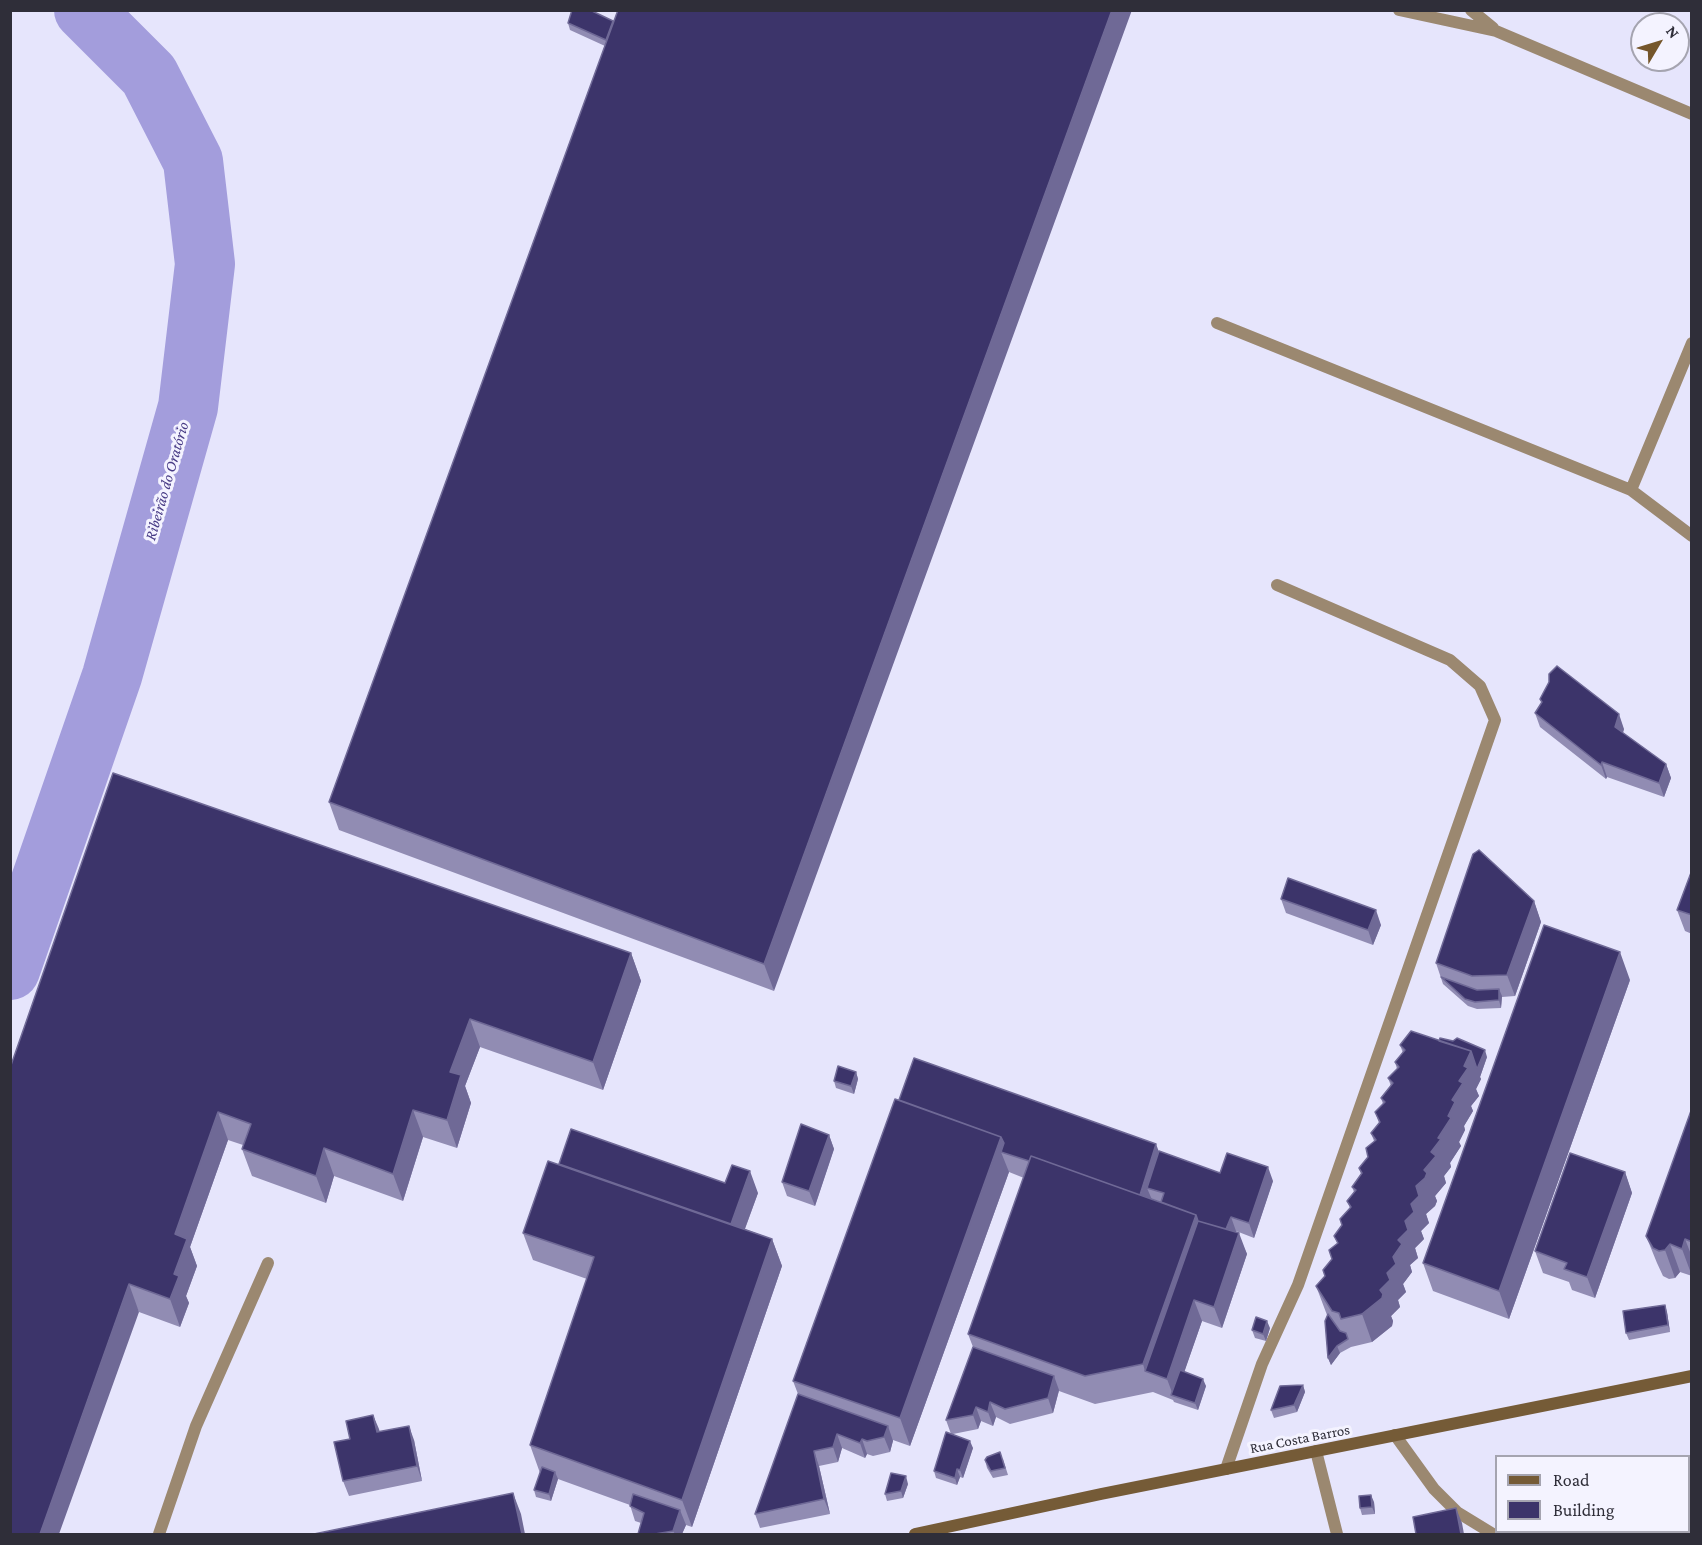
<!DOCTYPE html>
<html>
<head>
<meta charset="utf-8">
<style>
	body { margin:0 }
	#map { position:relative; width:1702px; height:1545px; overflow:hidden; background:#e6e5fc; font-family:"Crimson Pro",serif }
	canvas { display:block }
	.frame { position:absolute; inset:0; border:12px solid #2f2e39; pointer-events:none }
	.legend { position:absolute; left:1495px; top:1455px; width:195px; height:78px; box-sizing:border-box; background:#f4f3ff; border:2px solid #a5a4b0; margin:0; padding:8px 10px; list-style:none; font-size:18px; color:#2f2e39 }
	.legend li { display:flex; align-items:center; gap:12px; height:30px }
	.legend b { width:30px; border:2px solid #a5a4b0 }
	.north { position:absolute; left:1630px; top:12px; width:60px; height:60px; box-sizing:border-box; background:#f4f3ff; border:2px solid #a5a4b0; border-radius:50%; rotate:52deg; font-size:16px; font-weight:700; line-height:24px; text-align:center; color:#2f2e39 }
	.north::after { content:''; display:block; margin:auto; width:21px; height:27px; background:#75562b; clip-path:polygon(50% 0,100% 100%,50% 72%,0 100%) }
</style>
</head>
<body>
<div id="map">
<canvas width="1702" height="1545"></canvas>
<div class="frame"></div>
<ul class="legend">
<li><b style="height:8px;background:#755b37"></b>Road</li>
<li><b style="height:16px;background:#3c346a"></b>Building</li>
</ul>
<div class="north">N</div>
</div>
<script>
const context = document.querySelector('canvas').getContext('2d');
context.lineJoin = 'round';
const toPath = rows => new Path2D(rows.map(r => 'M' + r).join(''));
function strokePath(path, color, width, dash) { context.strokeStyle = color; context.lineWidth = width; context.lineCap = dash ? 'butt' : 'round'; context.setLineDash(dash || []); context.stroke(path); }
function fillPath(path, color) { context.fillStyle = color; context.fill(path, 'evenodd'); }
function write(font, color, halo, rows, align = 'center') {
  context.font = font + ' "Crimson Pro",serif'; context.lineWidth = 6; context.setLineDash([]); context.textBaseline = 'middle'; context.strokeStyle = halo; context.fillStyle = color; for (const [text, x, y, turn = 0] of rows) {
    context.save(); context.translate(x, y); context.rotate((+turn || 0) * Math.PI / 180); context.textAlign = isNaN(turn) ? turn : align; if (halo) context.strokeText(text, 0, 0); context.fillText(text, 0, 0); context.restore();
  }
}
const river = toPath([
	[10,970,112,676,188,407,205,264,193,161,149,75,84,10]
]);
const lane = toPath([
	[1399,10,1496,31,1692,114],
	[1471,10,1493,28],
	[1217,323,1631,490,1692,536],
	[1631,490,1692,343],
	[1395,1435,1434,1489,1457,1512,1493,1534],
	[1316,1451,1337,1534],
	[1226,1469,1262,1364,1298,1285,1495,720,1480,686,1450,660,1277,585],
	[1688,1513,1692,1513],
	[159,1534,196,1426,268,1263],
	[1514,1534,1550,1532]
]);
const secondary = toPath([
	[915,1534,1101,1494,1692,1376]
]);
const wall = toPath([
	[613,21,614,23,774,991,339,830,329,802,605,46,570,30,568,23],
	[1540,699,1624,729,1623,733,1666,764,1671,778,1664,797,1607,777,1606,779,1540,727,1535,713,1542,703],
	[1692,870,1692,934,1685,931,1677,910],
	[1281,899,1381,925,1373,945,1286,913],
	[1534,901,1541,922,1515,996,1502,997,1501,1008,1477,1009,1468,1006,1443,984,1436,963],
	[631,953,641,981,603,1090,480,1047,465,1086,471,1103,457,1148,423,1137,403,1201,334,1176,326,1203,252,1176,242,1149,243,1145,228,1140,190,1247,197,1266,186,1296,189,1303,180,1327,139,1312,10,1068],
	[1630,980,1509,1319,1433,1291,1423,1263],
	[1400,1045,1487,1057,1480,1077,1481,1079,1476,1089,1479,1096,1471,1106,1473,1111,1464,1126,1465,1130,1459,1142,1461,1146,1450,1163,1451,1167,1444,1176,1446,1183,1435,1196,1437,1201,1435,1206,1426,1214,1429,1223,1421,1231,1424,1239,1415,1248,1418,1258,1410,1265,1412,1272,1403,1284,1406,1292,1398,1300,1400,1307,1391,1316,1393,1321,1392,1326,1372,1342,1351,1347,1340,1353,1331,1365,1328,1358,1327,1315,1316,1286,1325,1277,1323,1270,1332,1259,1337,1243,1334,1236,1342,1225,1350,1208,1347,1201,1354,1192,1352,1187,1361,1174,1359,1168,1368,1157,1374,1141,1371,1133,1379,1123,1375,1112,1383,1104,1381,1098,1391,1086,1388,1078,1397,1069,1395,1062,1403,1053],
	[856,1072,858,1079,854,1094,836,1088,834,1081],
	[899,1100,1159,1151,1220,1173,1273,1181,1254,1238,1236,1231,1247,1254,1222,1328,1202,1321,1184,1372,1206,1386,1198,1410,1174,1402,1173,1400,1153,1392,1095,1404,1059,1391,1053,1413,1010,1424,996,1417,993,1426,981,1421,978,1429,953,1434,973,1448,963,1478,960,1477,957,1485,936,1478,934,1471,951,1434,946,1420,973,1347,968,1334,1024,1178,1009,1172,910,1446,893,1440,890,1452,873,1456,867,1454,865,1458,842,1448,838,1462,819,1466,830,1514,760,1528,755,1514,798,1394,793,1381],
	[1692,1108,1692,1276,1680,1272,1675,1278,1669,1279,1663,1276,1657,1263,1646,1236],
	[829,1135,834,1149,815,1206,787,1196,782,1182],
	[559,1164,725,1183,758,1193,745,1229,772,1239,782,1266,692,1527,686,1525,682,1534,638,1534,641,1523,635,1521,630,1505,558,1479,551,1501,536,1497,534,1490,540,1473,530,1445,587,1279,533,1260,523,1233],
	[1625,1172,1632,1193,1595,1298,1572,1290,1569,1282,1543,1273,1535,1251],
	[1667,1312,1670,1332,1629,1340,1626,1333],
	[1270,1328,1266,1341,1255,1338,1252,1330],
	[1303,1385,1305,1392,1297,1412,1274,1418,1271,1410],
	[373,1415,379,1432,414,1440,422,1481,349,1496,343,1481,350,1439],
	[1003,1459,1008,1475,993,1478,987,1468,985,1460],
	[908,1484,903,1498,887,1501,885,1494],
	[1374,1502,1375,1514,1362,1515,1360,1508]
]);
const shadedWall = toPath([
	[1112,10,1132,10,774,991,764,964],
	[613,21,615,28,608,47,606,40],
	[1619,714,1624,729,1620,741,1615,727],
	[1602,762,1607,777,1606,779,1601,765],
	[1666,764,1671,778,1664,797,1659,783],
	[1534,901,1541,922,1515,996,1507,975],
	[1376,910,1381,925,1373,945,1368,930],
	[1620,952,1630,980,1509,1319,1499,1291],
	[631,953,641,981,603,1090,593,1062],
	[1499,989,1502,996,1501,1008,1499,1000],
	[470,1019,480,1047,465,1086,471,1103,457,1148,447,1120,450,1072],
	[1485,1050,1487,1057,1480,1077,1481,1079,1476,1089,1479,1096,1471,1106,1473,1111,1464,1126,1465,1130,1459,1142,1461,1146,1450,1163,1451,1167,1444,1176,1446,1183,1435,1196,1437,1201,1435,1206,1426,1214,1429,1223,1421,1231,1424,1239,1415,1248,1418,1258,1410,1265,1412,1272,1403,1284,1406,1292,1398,1300,1400,1307,1391,1316,1393,1321,1392,1326,1372,1342,1362,1314,1380,1290,1387,1273,1416,1186,1431,1152,1448,1116,1452,1100,1464,1066,1471,1051],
	[856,1072,858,1079,854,1094,851,1086],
	[413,1110,423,1137,403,1201,393,1174],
	[218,1112,228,1140,190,1247,197,1266,186,1296,189,1303,180,1327,170,1299,174,1274,175,1234],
	[829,1135,834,1149,815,1206,809,1191],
	[1001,1137,1008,1154,1001,1152,1009,1172,910,1446,900,1418],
	[1156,1144,1164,1165,1147,1188,1153,1202,1139,1200],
	[324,1148,334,1176,326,1203,316,1176],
	[1268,1167,1273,1181,1254,1238,1249,1223],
	[750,1171,758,1193,737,1250,729,1229],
	[1625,1172,1632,1193,1595,1298,1587,1277],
	[1196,1215,1206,1243,1145,1371,1143,1364],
	[1231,1217,1236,1231,1230,1249,1225,1234],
	[1239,1233,1247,1254,1222,1328,1214,1307],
	[772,1239,782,1266,692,1527,682,1500],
	[1685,1239,1692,1257,1692,1276,1682,1249],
	[1670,1244,1680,1272,1675,1278,1665,1250],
	[129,1284,139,1312,59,1534,40,1534],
	[1194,1300,1202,1321,1176,1396,1173,1395,1167,1379],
	[1665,1305,1667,1312,1670,1332,1668,1325],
	[1267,1321,1270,1328,1266,1341,1263,1334],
	[1337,1346,1340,1353,1331,1365,1328,1358],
	[1054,1376,1059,1390,1053,1413,1048,1398],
	[1203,1379,1206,1386,1198,1410,1195,1403],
	[1303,1385,1305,1392,1297,1412,1294,1405],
	[990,1402,996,1417,993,1426,988,1412],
	[976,1407,981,1421,978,1429,973,1415],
	[373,1415,379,1429,383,1446,377,1432],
	[409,1426,414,1440,422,1481,417,1466],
	[888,1426,893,1441,890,1452,884,1437],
	[837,1434,842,1448,838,1462,833,1447],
	[862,1439,867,1454,865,1458,860,1443],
	[970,1441,973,1448,963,1478,960,1470],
	[814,1451,819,1466,830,1514,824,1499],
	[957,1469,960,1477,957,1485,955,1478],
	[555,1472,558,1479,551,1501,549,1494],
	[906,1476,908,1484,903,1498,901,1491],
	[513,1493,521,1514,525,1534,522,1534],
	[1371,1495,1374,1502,1375,1514,1372,1507],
	[1456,1508,1462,1523,1464,1534,1461,1534],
	[680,1510,686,1525,682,1534,675,1534,673,1531]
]);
const building = toPath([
	[572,10,590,10,613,21,606,40,568,23,572,10],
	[618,10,1112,10,764,964,329,802,618,10],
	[1557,666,1619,714,1615,727,1666,764,1659,783,1602,762,1601,765,1535,713,1542,702,1540,699,1549,682,1549,674,1557,666],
	[113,773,631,953,593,1062,470,1019,450,1072,461,1075,447,1120,413,1110,393,1174,324,1148,316,1176,242,1149,251,1124,218,1112,175,1234,187,1239,174,1274,179,1276,170,1299,129,1284,40,1534,10,1534,10,1068,113,773],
	[1479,850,1534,901,1507,975,1472,976,1436,963,1473,854,1479,850],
	[1692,870,1692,915,1677,910,1692,870],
	[1288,878,1376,910,1368,930,1281,899,1288,878],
	[1544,925,1620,952,1499,1291,1423,1263,1544,925],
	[1441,977,1477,990,1499,989,1499,1000,1475,1002,1465,999,1441,977],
	[1411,1031,1471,1051,1464,1066,1468,1068,1459,1081,1463,1083,1452,1100,1455,1102,1448,1116,1451,1118,1438,1138,1441,1139,1431,1152,1436,1156,1424,1170,1427,1173,1425,1178,1416,1186,1419,1196,1411,1204,1414,1212,1405,1221,1408,1230,1398,1240,1402,1244,1393,1257,1396,1264,1387,1273,1390,1280,1380,1290,1383,1294,1382,1298,1362,1314,1341,1319,1339,1313,1332,1311,1316,1286,1325,1276,1323,1270,1332,1259,1329,1250,1338,1243,1334,1236,1342,1225,1340,1219,1351,1207,1347,1201,1356,1190,1352,1187,1362,1173,1359,1168,1368,1157,1366,1148,1376,1140,1371,1133,1380,1122,1375,1112,1385,1102,1381,1098,1393,1083,1388,1078,1399,1067,1395,1062,1405,1050,1400,1045,1411,1031],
	[1440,1038,1453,1041,1457,1038,1485,1050,1477,1069,1471,1051,1439,1041,1440,1038],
	[914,1058,1156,1144,1140,1195,1031,1156,1029,1161,1001,1152,1004,1143,1001,1137,899,1100,914,1058],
	[838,1066,856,1072,851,1086,834,1081,838,1066],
	[895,1099,1001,1137,900,1418,793,1381,895,1099],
	[1692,1108,1692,1242,1685,1239,1682,1249,1670,1244,1665,1250,1659,1251,1653,1248,1646,1236,1692,1108],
	[801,1124,829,1135,809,1191,782,1182,801,1124],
	[571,1129,725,1183,732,1165,750,1171,731,1224,559,1164,571,1129],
	[1159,1151,1220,1173,1227,1153,1268,1167,1249,1223,1231,1217,1226,1229,1198,1221,1196,1215,1161,1202,1164,1193,1147,1188,1159,1151],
	[1570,1153,1625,1172,1587,1277,1564,1269,1567,1263,1535,1251,1570,1153],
	[1031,1156,1196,1215,1143,1364,1085,1376,968,1334,1031,1156],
	[548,1161,772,1239,682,1500,530,1445,594,1257,523,1233,548,1161],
	[1198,1221,1239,1233,1214,1307,1194,1300,1167,1379,1145,1371,1198,1221],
	[1665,1305,1668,1325,1626,1333,1623,1311,1665,1305],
	[1328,1314,1340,1331,1346,1333,1348,1339,1337,1346,1328,1358,1325,1321,1328,1314],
	[1256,1317,1267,1321,1263,1334,1252,1330,1256,1317],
	[973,1347,1054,1376,1048,1398,1005,1409,990,1402,988,1412,976,1407,973,1415,946,1420,973,1347],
	[1180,1370,1203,1379,1195,1403,1171,1395,1180,1370],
	[1303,1385,1294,1405,1271,1410,1280,1386,1303,1385],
	[798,1394,888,1426,884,1437,867,1441,862,1439,860,1443,837,1434,833,1447,814,1451,824,1499,755,1514,798,1394],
	[373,1415,377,1432,409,1426,417,1466,343,1481,334,1442,350,1439,346,1421,373,1415],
	[946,1432,970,1441,960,1470,957,1469,955,1478,934,1471,946,1432],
	[1000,1452,1005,1468,991,1471,985,1460,987,1457,1000,1452],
	[542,1467,555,1472,549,1494,534,1490,542,1467],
	[891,1473,906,1476,901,1491,885,1494,891,1473],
	[513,1493,522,1534,314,1534,513,1493],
	[633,1494,680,1510,673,1531,655,1534,638,1534,644,1513,630,1506,633,1494],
	[1371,1495,1372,1507,1360,1508,1359,1496,1371,1495],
	[1456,1508,1461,1534,1416,1534,1413,1517,1456,1508],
	[1692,1532,1692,1534,1678,1534,1692,1532]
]);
const streetNames = [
	["Rua Costa Barros",1300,1439,-11]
];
const waterNames = [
	["Ribeirão do Oratório",167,481,-74]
];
strokePath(river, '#a39ddc', 60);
strokePath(lane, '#9b8870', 12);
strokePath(secondary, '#755b37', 12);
fillPath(wall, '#918cb3');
fillPath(shadedWall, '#6f6996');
fillPath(building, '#3c346a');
strokePath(building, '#6f6996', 1.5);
write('15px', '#2f2e39', '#f4f3ff', streetNames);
write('italic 16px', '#473a85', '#f4f3ff', waterNames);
</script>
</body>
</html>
